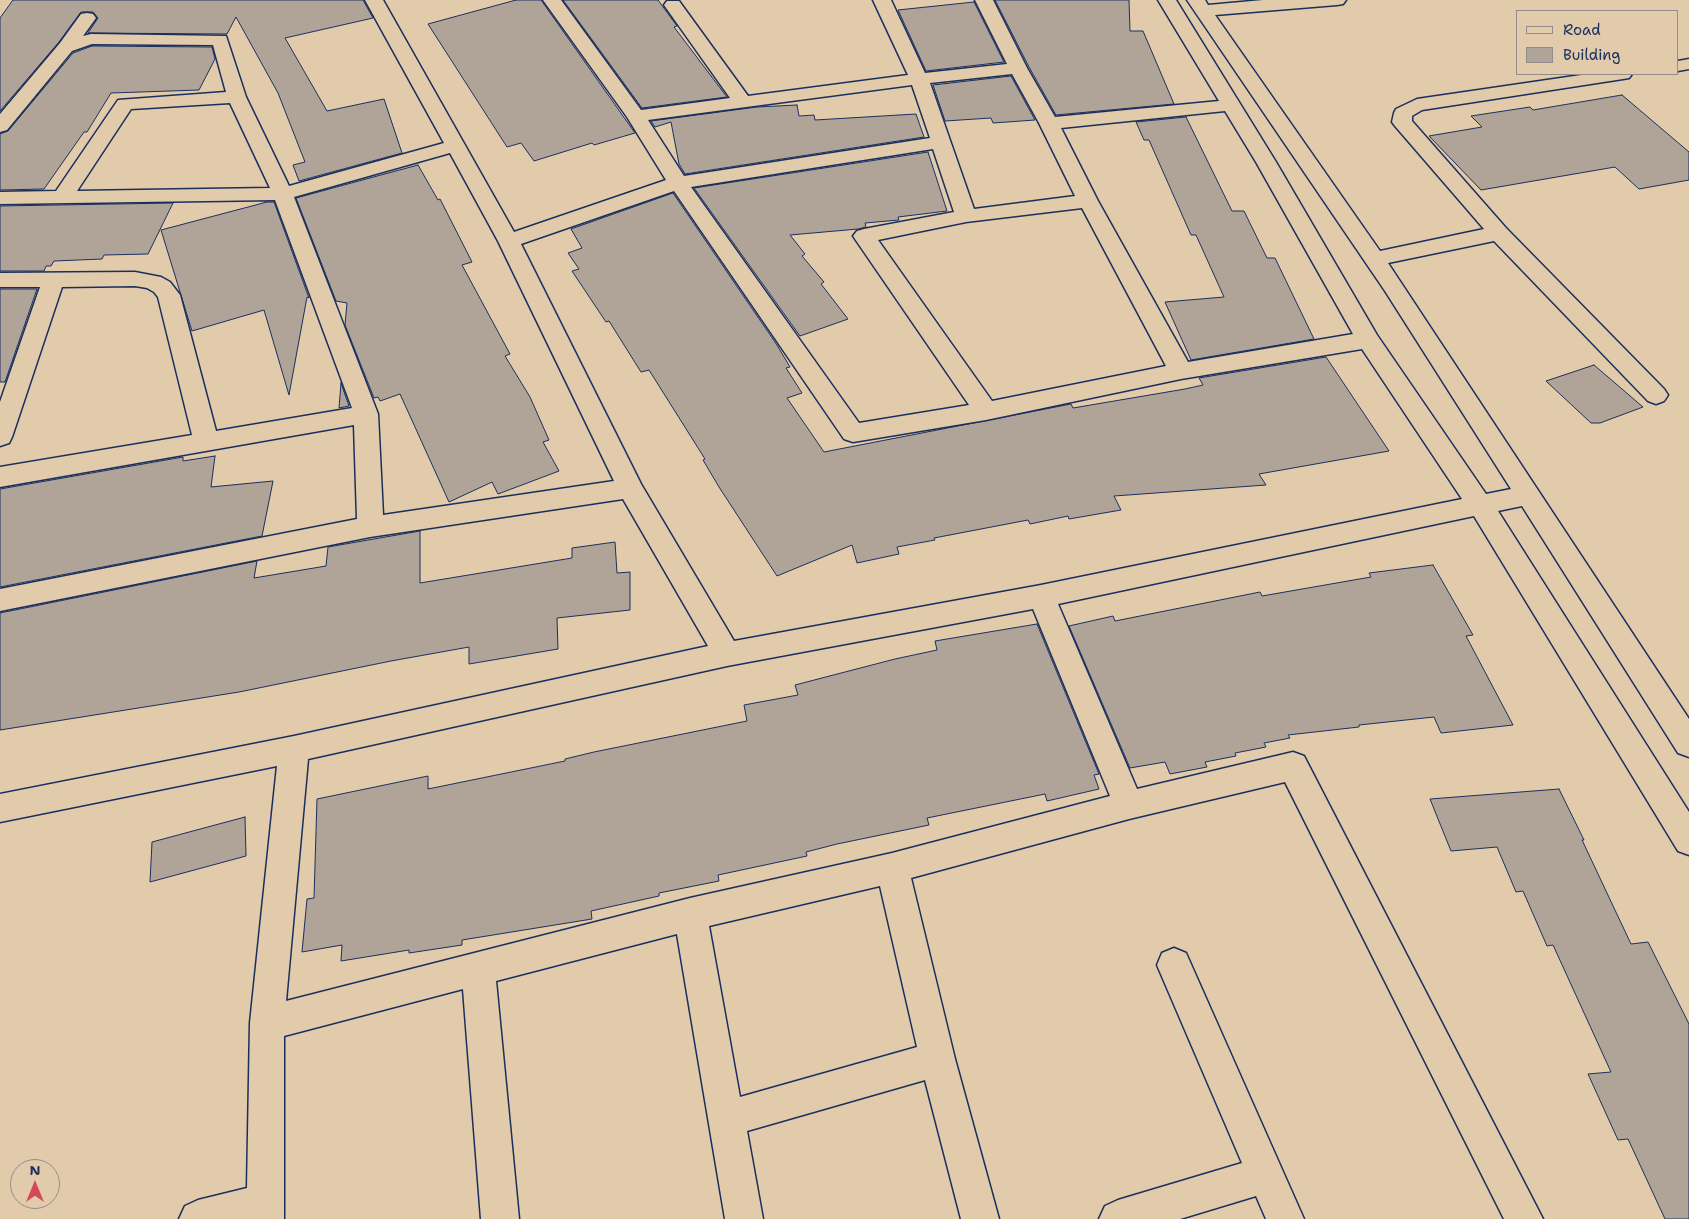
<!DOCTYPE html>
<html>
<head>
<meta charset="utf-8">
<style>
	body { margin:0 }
	#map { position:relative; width:1689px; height:1219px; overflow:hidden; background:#e1cbab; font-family:"Shantell Sans",sans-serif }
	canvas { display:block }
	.legend { position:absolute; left:1516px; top:10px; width:162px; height:65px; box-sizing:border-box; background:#e1cbab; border:1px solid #928d8c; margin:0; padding:6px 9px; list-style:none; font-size:15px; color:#1b2f5e }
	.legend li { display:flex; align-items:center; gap:10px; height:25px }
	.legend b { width:25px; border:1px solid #928d8c }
	.north { position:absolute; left:10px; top:1159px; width:50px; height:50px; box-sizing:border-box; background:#e1cbab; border:1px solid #928d8c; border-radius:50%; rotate:0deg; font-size:14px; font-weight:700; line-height:20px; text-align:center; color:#1b2f5e }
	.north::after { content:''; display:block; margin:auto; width:18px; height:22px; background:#d1495b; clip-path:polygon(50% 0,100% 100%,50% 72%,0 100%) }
</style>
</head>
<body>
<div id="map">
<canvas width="1689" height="1219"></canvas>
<ul class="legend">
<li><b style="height:6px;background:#e1cbab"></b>Road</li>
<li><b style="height:14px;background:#b0a498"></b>Building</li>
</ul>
<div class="north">N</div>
</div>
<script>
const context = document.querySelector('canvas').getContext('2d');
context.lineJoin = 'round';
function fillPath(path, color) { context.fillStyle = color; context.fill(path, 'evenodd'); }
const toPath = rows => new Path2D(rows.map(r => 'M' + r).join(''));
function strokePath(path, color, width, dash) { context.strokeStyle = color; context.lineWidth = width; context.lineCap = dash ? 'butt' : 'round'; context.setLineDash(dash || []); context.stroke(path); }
const building = toPath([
	[13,0,363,0,373,18,285,38,327,111,384,99,402,153,299,181,293,165,305,162,278,93,236,17,227,34,88,33,98,18,93,12,81,12,59,42,0,111,0,18,13,0],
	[516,0,541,0,635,133,594,145,592,143,534,161,521,143,507,147,428,24,516,0],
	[563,0,658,0,677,26,674,27,727,97,642,108,563,0],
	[995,0,1129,0,1130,31,1143,31,1174,104,1056,115,1029,67,995,0],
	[974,2,1004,62,926,71,898,10,974,2],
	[92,46,212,47,215,59,199,90,111,93,87,132,84,132,44,189,0,190,0,134,8,131,73,53,92,46],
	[1011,76,1035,120,993,123,991,118,945,121,933,85,1011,76],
	[1622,95,1689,152,1689,180,1639,189,1615,167,1481,190,1429,136,1482,127,1471,116,1530,107,1533,110,1622,95],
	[797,105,799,116,814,115,815,120,916,114,924,137,685,174,679,164,671,122,655,127,651,121,757,107,797,105],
	[1186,117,1232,211,1244,211,1267,258,1275,258,1314,339,1191,360,1165,302,1224,297,1196,235,1191,235,1149,140,1144,140,1136,122,1186,117],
	[928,152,947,211,898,217,899,220,865,223,866,227,858,229,790,235,805,254,802,256,824,282,821,284,848,319,800,336,694,188,928,152],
	[418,165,438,200,440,199,472,262,462,265,510,354,505,356,530,397,549,440,543,442,559,471,498,494,492,482,449,502,400,394,380,401,378,397,374,398,345,325,347,303,336,301,296,198,418,165],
	[673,193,777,345,790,367,786,368,802,393,787,398,824,452,1071,404,1073,408,1185,389,1203,385,1199,378,1326,357,1389,451,1259,474,1266,485,1114,496,1121,510,1069,519,1068,516,1030,524,1028,520,934,538,935,540,897,547,899,554,857,563,852,545,777,576,719,487,703,460,705,459,649,370,641,372,609,321,606,322,572,271,579,269,568,253,582,248,571,229,673,193],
	[267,202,274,202,309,298,307,297,289,395,264,310,192,331,161,230,267,202],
	[173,203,148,254,104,255,102,259,54,261,51,266,46,266,44,271,0,271,0,206,173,203],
	[0,289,37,289,5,382,0,382,0,289],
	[1594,365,1643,407,1600,423,1591,423,1546,381,1594,365],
	[341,383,349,406,339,408,341,383],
	[215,456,211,487,273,481,262,536,0,587,0,489,183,457,183,461,215,456],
	[420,531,420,583,572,558,572,548,615,542,617,573,630,572,630,610,557,618,558,649,469,664,469,647,391,661,239,692,0,730,0,613,257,561,254,578,326,566,328,547,420,531],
	[1433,565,1473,635,1466,636,1513,725,1441,733,1434,717,1359,725,1359,727,1288,735,1290,738,1264,743,1266,747,1235,753,1236,756,1205,762,1207,767,1170,774,1165,762,1130,768,1069,626,1113,616,1115,621,1260,592,1262,596,1371,577,1369,573,1433,565],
	[1037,624,1099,774,1094,775,1099,789,1047,801,1045,794,927,818,929,825,837,844,806,852,807,856,718,875,719,881,659,893,659,896,591,911,592,919,462,940,462,945,409,953,409,950,341,961,342,945,302,952,307,899,314,898,317,799,428,776,428,789,565,761,565,759,594,752,747,721,744,705,798,695,795,685,895,659,937,650,935,641,1037,624],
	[1559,789,1584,840,1582,840,1631,944,1648,942,1689,1024,1689,1219,1665,1219,1628,1139,1618,1140,1588,1074,1611,1072,1553,945,1547,946,1523,891,1516,892,1497,847,1451,851,1430,799,1559,789],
	[245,817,246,856,150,882,152,842,245,817]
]);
const minor = toPath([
	[365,0,383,0,514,232,666,180,627,117,543,0,561,0,641,110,730,98,664,5,667,1,679,1,748,96,908,75,873,0,891,0,925,73,1007,64,975,0,993,0,1027,68,1055,117,1219,101,1158,0,1176,0,1276,162,1377,335,1486,494,1511,489,1385,291,1187,0,1205,0,1208,5,1263,0,1346,0,1343,4,1337,5,1215,15,1380,251,1484,229,1395,126,1392,122,1394,113,1396,109,1417,99,1588,74,1632,74,1629,78,1623,79,1422,110,1412,116,1412,121,1506,228,1664,389,1668,395,1664,401,1656,404,1648,401,1494,241,1388,263,1689,719,1689,757,1678,753,1522,506,1498,511,1689,812,1689,855,1678,851,1474,516,1058,604,1137,789,1293,752,1304,756,1543,1219,1504,1219,1285,782,1129,819,911,878,955,1059,999,1219,961,1219,925,1080,747,1131,763,1219,725,1219,677,934,496,981,519,1219,481,1219,463,989,284,1036,284,1219,179,1219,185,1206,198,1200,247,1188,250,1023,277,766,0,822,0,794,294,736,708,646,623,499,370,537,0,611,0,589,357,519,354,425,0,487,0,467,192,435,158,297,154,292,147,288,135,286,62,287,12,437,9,443,0,446,0,402,40,287,0,287,0,273,135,272,161,277,170,282,180,295,216,431,352,408,275,200,0,204,0,192,56,191,118,100,226,92,213,45,92,44,72,51,7,130,0,132,0,114,60,43,81,14,87,13,93,14,96,18,83,36,91,34,226,36,246,97,289,186,444,143,365,0],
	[1012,74,1039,123,1075,196,974,209,930,83,1012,74],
	[912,85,930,138,684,176,648,120,912,85],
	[230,103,270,188,77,191,131,109,230,103],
	[1225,111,1256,162,1353,334,1188,362,1098,201,1061,128,1225,111],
	[933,149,954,212,864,229,857,231,853,236,969,405,859,423,691,187,933,149],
	[450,153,498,241,614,481,383,515,378,414,294,197,450,153],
	[674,191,844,439,853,442,986,420,1181,379,1362,349,1462,499,1041,585,734,641,641,484,521,244,674,191],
	[1082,208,1166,366,992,401,878,240,966,222,1082,208],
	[1033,609,1110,796,892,853,690,898,286,1001,308,759,727,666,1033,609],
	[880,886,917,1047,740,1097,709,926,880,886],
	[1689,59,1689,69,1678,71,1678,61,1689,59],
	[1174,948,1186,953,1304,1219,1266,1219,1256,1196,1180,1219,1099,1219,1105,1206,1118,1200,1242,1163,1157,965,1162,953,1174,948]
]);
fillPath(building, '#b0a498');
strokePath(building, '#1b2f5e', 1);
strokePath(minor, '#1b2f5e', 3);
fillPath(minor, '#e1cbab');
</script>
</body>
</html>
